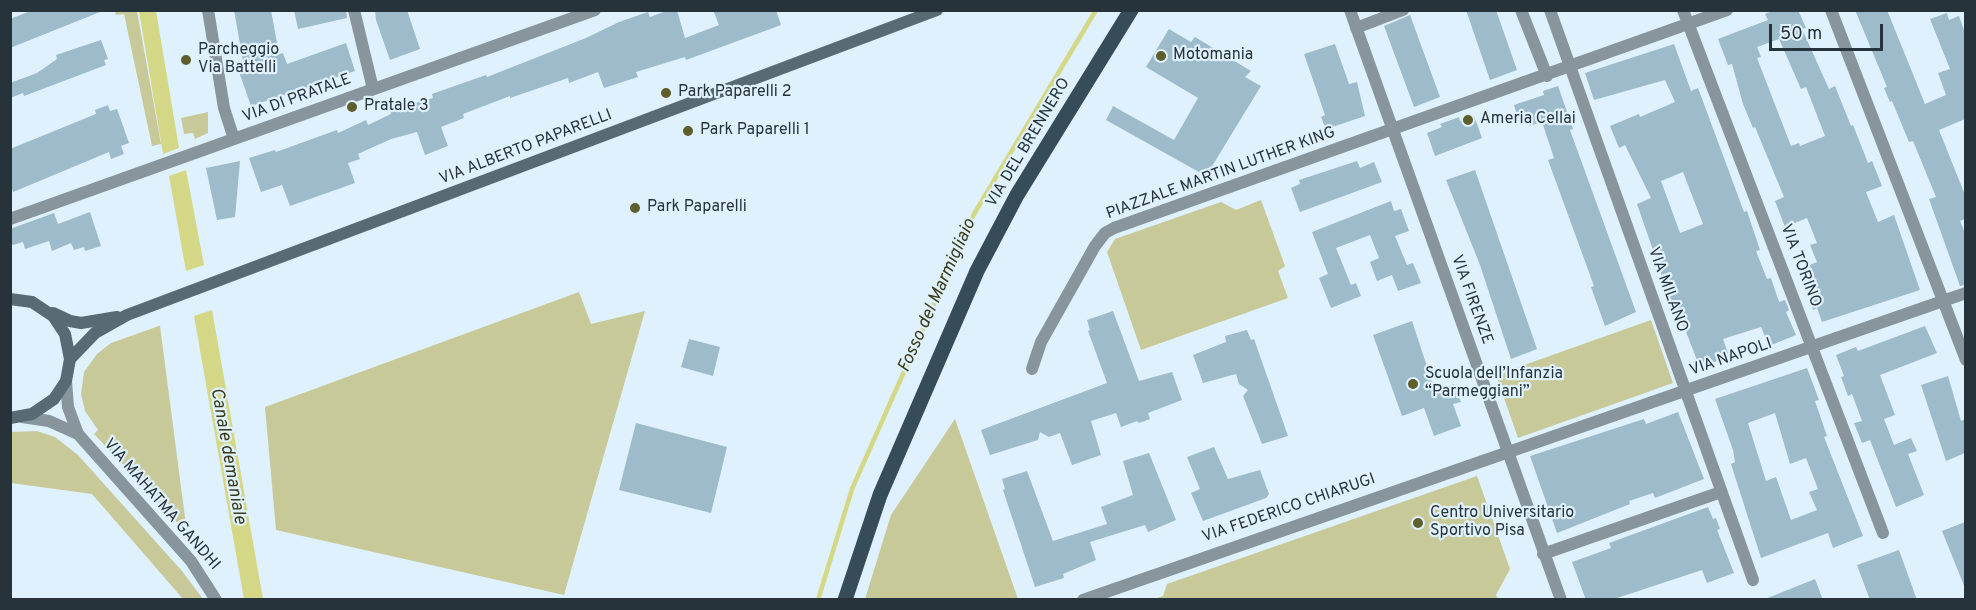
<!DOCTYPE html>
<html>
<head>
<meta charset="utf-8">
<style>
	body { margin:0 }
	#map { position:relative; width:1976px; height:610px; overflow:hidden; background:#dff1fc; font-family:Overpass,sans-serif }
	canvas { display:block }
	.frame { position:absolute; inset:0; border:12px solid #27333a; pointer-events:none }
	.scale { position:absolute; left:1769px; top:24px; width:114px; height:27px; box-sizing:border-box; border:3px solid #27333a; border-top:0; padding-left:8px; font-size:18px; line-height:21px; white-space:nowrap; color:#27333a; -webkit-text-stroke:4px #dff1fc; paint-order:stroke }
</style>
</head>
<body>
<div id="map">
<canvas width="1976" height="610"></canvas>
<div class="frame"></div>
<div class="scale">50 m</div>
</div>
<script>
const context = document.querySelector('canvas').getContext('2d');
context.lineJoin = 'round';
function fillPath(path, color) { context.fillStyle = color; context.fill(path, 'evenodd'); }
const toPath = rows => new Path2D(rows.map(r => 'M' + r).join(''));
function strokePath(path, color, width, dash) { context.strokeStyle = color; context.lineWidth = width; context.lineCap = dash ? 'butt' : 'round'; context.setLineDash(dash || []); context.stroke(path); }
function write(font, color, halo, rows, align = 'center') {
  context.font = font + ' Overpass,sans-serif'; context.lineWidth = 4.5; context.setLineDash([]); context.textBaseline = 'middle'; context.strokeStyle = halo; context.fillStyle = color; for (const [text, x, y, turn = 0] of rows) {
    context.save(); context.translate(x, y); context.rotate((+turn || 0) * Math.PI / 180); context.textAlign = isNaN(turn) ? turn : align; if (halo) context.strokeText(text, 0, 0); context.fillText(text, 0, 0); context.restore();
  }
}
const green = toPath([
	[115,11,137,11,161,144,152,146,124,14,116,15],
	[208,112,208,133,195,139,193,133,184,134,181,118],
	[1261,200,1285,266,1278,271,1288,298,1141,350,1107,252,1115,239,1221,202,1236,210],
	[579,292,591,324,645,311,564,595,276,530,265,407],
	[1651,320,1673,383,1518,438,1496,375],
	[159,326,160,326,187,533,94,434,98,430,85,411,81,394,84,372,97,354,111,343],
	[955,419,1018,599,865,599,891,515],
	[37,431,55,437,78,455,182,571,203,599,183,599,92,494,11,483,11,432],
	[1477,476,1510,569,1496,595,1498,599,1154,599,1163,596,1167,584]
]);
const water = toPath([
	[139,11,156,11,179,148,163,154],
	[186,170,204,265,186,271,169,176],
	[212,310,263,599,244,599,194,316]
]);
const stream = toPath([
	[818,600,852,489,974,214,1096,10]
]);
const building = toPath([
	[33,10,100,10,100,12,10,48,10,19],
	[234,10,271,10,279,54,283,53,287,64,346,43,355,71,251,106,238,69,244,67],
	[294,10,346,10,347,18,298,29],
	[375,10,407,10,420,49,390,60,376,20],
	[669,10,677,10,685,38,719,25,713,10,776,10,781,25,686,60,685,57,636,72,638,77,604,88,598,72,569,83,568,78,510,98,510,96,463,114,464,118,441,127,448,146,425,155,417,132,391,139,358,154,360,159,348,163,355,183,290,206,282,185,261,192,249,158,275,150,276,152,337,130,338,133,366,120,368,125,391,114,390,110,433,98,432,94,486,75,487,77,586,38,619,22,648,12,650,17],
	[1466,10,1496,10,1517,70,1490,80],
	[1774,10,1798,10,1806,28,1802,29,1829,89,1835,86,1851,126,1853,125,1868,163,1872,161,1882,186,1866,192,1878,222,1894,215,1920,290,1822,322,1817,308,1813,310,1809,298,1816,296,1805,267,1817,262,1810,245,1817,243,1807,218,1785,227,1775,201,1784,197,1755,127,1753,128,1743,104,1732,64,1728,65,1718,39,1768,20,1765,14],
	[1779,39,1801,89,1806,87,1825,136,1800,146,1799,143,1791,146,1757,58,1761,57,1757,47],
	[1855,10,1887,10,1925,104,1946,95,1938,73,1950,69,1930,19,1947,13,1949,20,1959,16,1965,33,1965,119,1939,130,1965,195,1965,219,1960,221,1965,233,1965,285,1960,286,1929,199,1936,197,1913,141,1909,142,1892,101,1890,102,1884,88,1887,87],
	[1410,15,1440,97,1414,107,1384,26],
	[1169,29,1191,42,1195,37,1251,71,1245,77,1261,86,1206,176,1106,120,1113,106,1174,140,1198,98,1146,67],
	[101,40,108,59,104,60,106,65,24,96,23,93,10,98,10,83,37,73,57,59,56,55],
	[1335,44,1349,84,1357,82,1365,116,1326,129,1321,117,1325,115,1304,54],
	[1674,44,1691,91,1698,88,1744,212,1747,211,1760,250,1756,251,1767,279,1771,278,1779,302,1785,300,1789,310,1786,312,1796,335,1769,346,1761,327,1723,339,1729,356,1700,368,1683,324,1679,325,1637,204,1651,198,1625,145,1619,148,1610,126,1639,114,1640,117,1675,102,1665,80,1594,100,1585,73],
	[1683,172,1703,224,1680,233,1661,181],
	[1558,86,1573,129,1570,130,1636,312,1605,326,1591,287,1594,286,1548,160,1554,158,1542,122,1529,126,1526,117,1518,119,1514,105,1544,95,1543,91],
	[108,105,110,111,117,109,129,143,121,146,124,154,111,159,109,152,13,192,10,184,10,149,96,114,95,110],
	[1474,116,1482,138,1435,156,1427,133,1442,127,1440,124,1459,117,1460,121],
	[240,161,235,217,217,220,206,168],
	[1357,161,1360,168,1374,162,1382,182,1300,212,1291,188,1300,184,1299,180],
	[1475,170,1537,349,1511,359,1480,265,1446,180],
	[1391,201,1394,211,1401,209,1409,231,1395,236,1407,265,1413,263,1421,283,1398,291,1392,275,1377,281,1370,262,1379,258,1370,235,1336,248,1351,285,1356,283,1361,296,1331,308,1319,278,1328,274,1312,232],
	[90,212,101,246,85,251,84,247,74,250,71,243,52,251,49,241,25,249,23,242,13,245,10,243,10,229,54,213,58,224],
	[1113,311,1139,381,1172,372,1182,400,1148,413,1150,419,1139,423,1137,421,1121,427,1116,413,1091,421,1101,455,1072,465,1060,433,1049,437,1040,432,1038,440,990,455,981,430,1107,383,1088,331,1090,330,1087,320],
	[1412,321,1435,391,1454,384,1461,402,1453,404,1461,426,1434,436,1424,408,1402,416,1373,335],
	[1925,326,1937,353,1880,375,1895,415,1884,419,1894,445,1911,438,1917,451,1908,454,1924,495,1896,507,1870,440,1862,443,1854,423,1862,421,1852,394,1848,396,1841,377,1844,376,1836,355,1856,347,1858,351],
	[1247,330,1251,340,1254,339,1288,436,1262,444,1243,396,1248,390,1239,384,1236,374,1203,383,1193,355,1226,342,1225,336],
	[689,339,720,347,713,376,681,367],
	[1807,368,1819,400,1815,401,1827,436,1824,437,1863,536,1833,548,1828,533,1761,558,1731,464,1735,462,1733,450,1715,399],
	[1775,413,1790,464,1806,458,1818,489,1809,492,1817,510,1791,520,1776,477,1766,481,1748,423],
	[1948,376,1961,421,1965,419,1965,453,1946,461,1921,385],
	[1678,412,1704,479,1655,498,1653,493,1629,501,1630,504,1557,533,1530,456,1644,419,1646,424],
	[636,423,727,447,711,513,619,490],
	[1214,447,1228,479,1260,470,1269,494,1266,498,1203,521,1191,493,1200,489,1187,457],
	[1149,453,1176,520,1148,532,1145,525,1090,542,1096,560,1063,574,1064,578,1035,587,1003,490,1005,489,1002,479,1027,471,1053,541,1107,524,1101,507,1133,495,1123,461],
	[1708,507,1713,519,1716,518,1720,529,1717,530,1734,573,1707,583,1702,570,1611,600,1586,600,1572,562,1611,548,1609,543],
	[1965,522,1965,588,1942,531],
	[1899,550,1917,600,1870,600,1857,565],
	[1815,579,1823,600,1765,600,1765,599]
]);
const minor = toPath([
	[208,10,224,108,234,139],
	[354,10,373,89],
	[1350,10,1561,600],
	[1521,10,1547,76],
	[1550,10,1753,580],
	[1683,10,1883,533],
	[1831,10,1966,360],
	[1356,28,1403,10],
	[10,219,595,10],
	[1032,369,1041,342,1095,246,1105,233,1114,228,1727,10],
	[1543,554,1721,492],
	[1083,600,1966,293]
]);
const tertiary = toPath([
	[66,381,68,407,78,434,191,561,216,600],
	[22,417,49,421,78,434]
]);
const secondary = toPath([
	[10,299,32,302,53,316,65,334,70,359,66,381,54,399,32,414,10,418],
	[53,313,70,321,81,323,117,317],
	[70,359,95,333,127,315,937,10]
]);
const primary = toPath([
	[845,600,880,495,977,271,1017,195,1131,10]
]);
const markers = [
	[1161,56,6,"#5e5f2c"],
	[186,60,6,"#5e5f2c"],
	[666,93,6,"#5e5f2c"],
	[352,107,6,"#5e5f2c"],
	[1468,120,6,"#5e5f2c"],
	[688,131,6,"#5e5f2c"],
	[635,208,6,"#5e5f2c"],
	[1413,384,6,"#5e5f2c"],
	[1418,523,6,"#5e5f2c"]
];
const poiNames = [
	["Parcheggio",198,51],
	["Via Battelli",198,69],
	["Motomania",1173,56],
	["Park Paparelli 2",678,93],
	["Pratale 3",364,107],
	["Ameria Cellai",1480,120],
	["Park Paparelli 1",700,131],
	["Park Paparelli",647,208],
	["Scuola dell’Infanzia",1425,375],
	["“Parmeggiani”",1425,393],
	["Centro Universitario",1430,514],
	["Sportivo Pisa",1430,532]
];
const streetNames = [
	["VIA DI PRATALE",297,99,-20],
	["VIA DEL BRENNERO",1029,143,-59],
	["VIA ALBERTO PAPARELLI",526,148,-21],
	["PIAZZALE MARTIN LUTHER KING",1221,174,-20],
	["VIA TORINO",1800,266,69],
	["VIA MILANO",1667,290,70],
	["VIA FIRENZE",1471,300,70],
	["VIA NAPOLI",1731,358,-19],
	["VIA MAHATMA GANDHI",161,505,49],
	["VIA FEDERICO CHIARUGI",1289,509,-19]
];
const waterNames = [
	["Fosso del Marmigliaio",938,296,-66],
	["Canale demaniale",227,456,80]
];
fillPath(green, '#c7c999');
fillPath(water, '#d4d785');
strokePath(stream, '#d4d785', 4.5);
fillPath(building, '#9dbbcb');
strokePath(minor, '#88959c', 12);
strokePath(tertiary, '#88959c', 12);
strokePath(secondary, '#586a74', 12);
strokePath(primary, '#364c58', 15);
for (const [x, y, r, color] of markers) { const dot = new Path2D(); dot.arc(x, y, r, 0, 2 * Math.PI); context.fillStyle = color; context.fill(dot); strokePath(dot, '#dff1fc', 2); }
write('16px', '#27333a', '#dff1fc', poiNames, 'left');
write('16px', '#27333a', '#dff1fc', streetNames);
write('italic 18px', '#3a3b18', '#dff1fc', waterNames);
</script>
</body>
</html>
